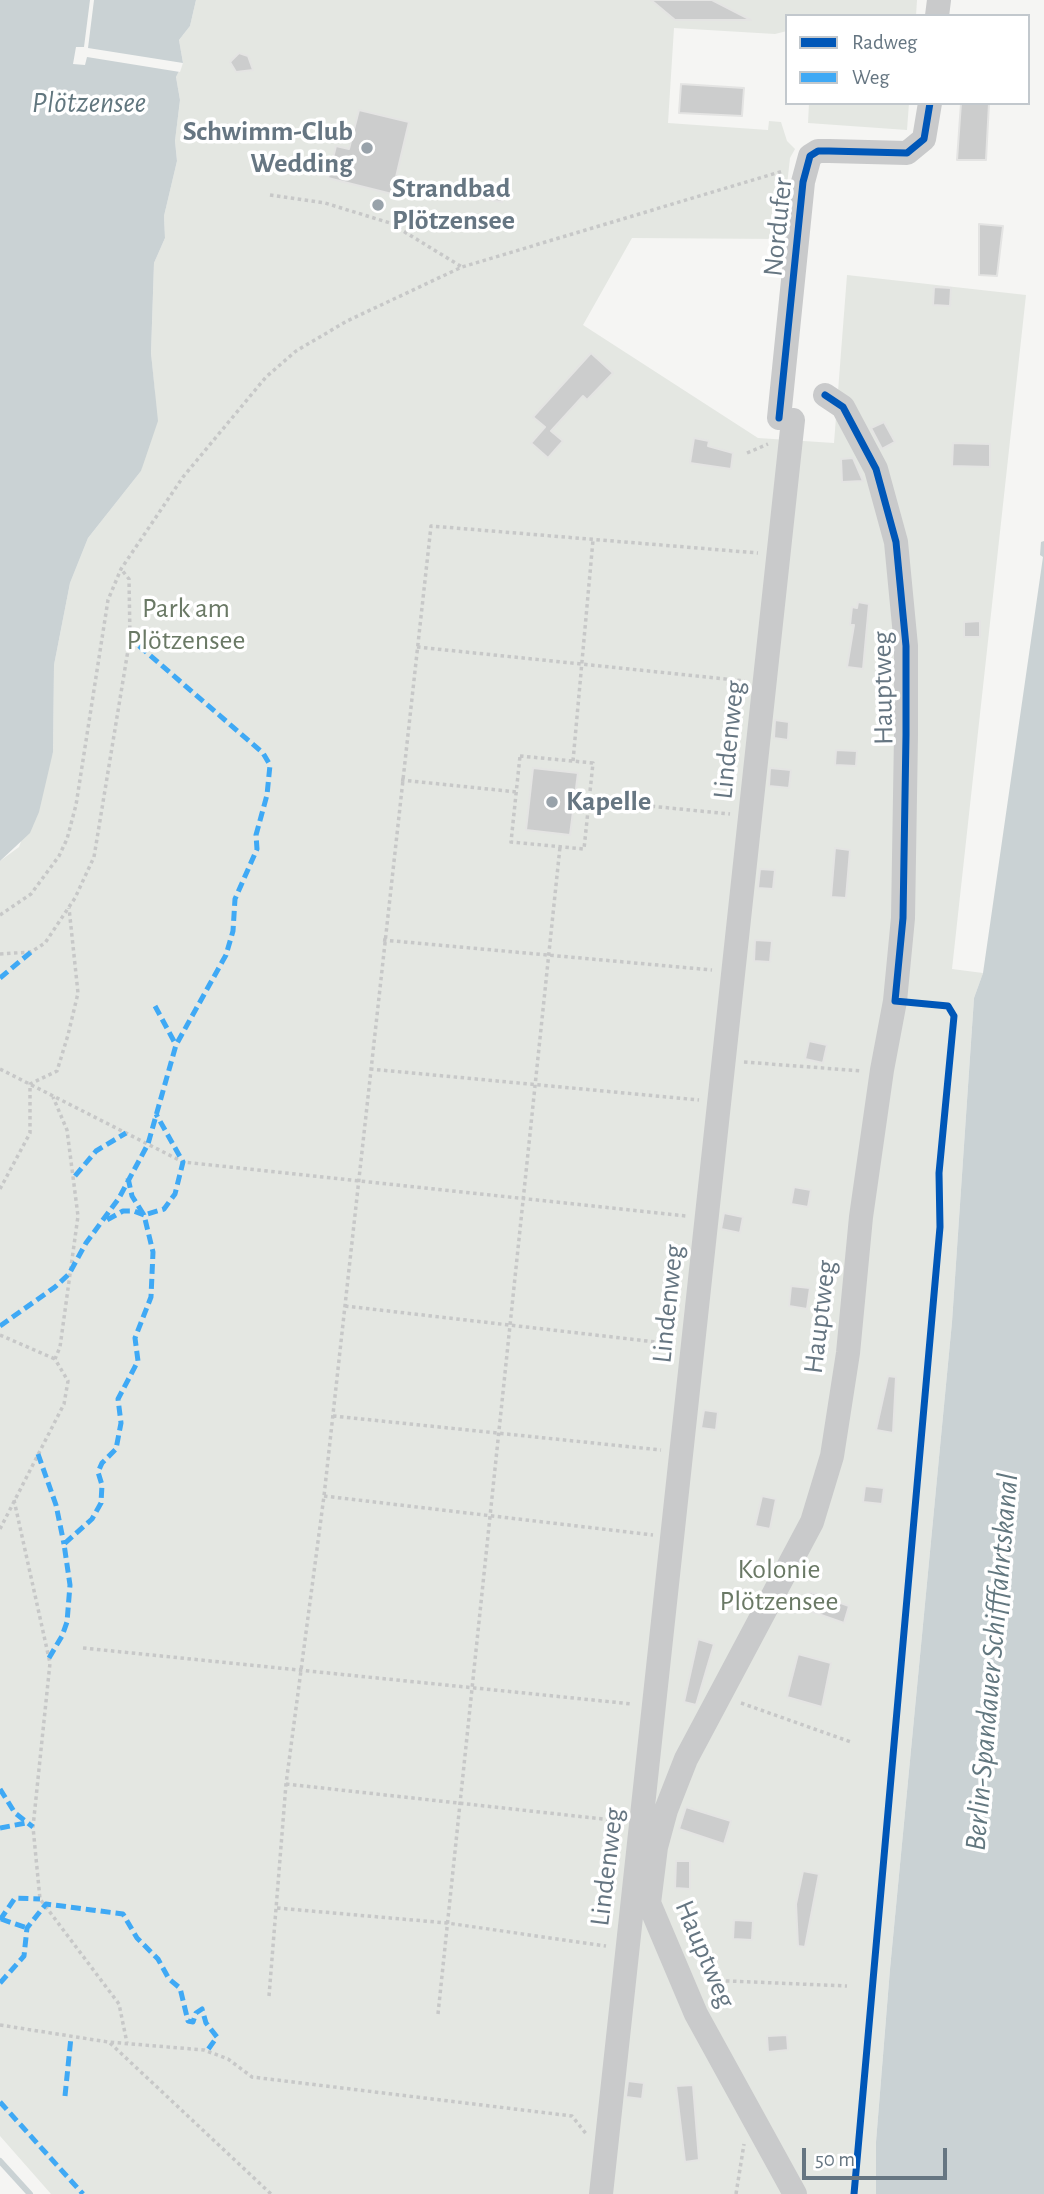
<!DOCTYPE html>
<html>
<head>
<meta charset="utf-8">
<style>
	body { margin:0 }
	#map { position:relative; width:1044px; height:2194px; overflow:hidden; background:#f5f5f3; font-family:"Alegreya Sans",sans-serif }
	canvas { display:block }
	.legend { position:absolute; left:785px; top:14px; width:245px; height:91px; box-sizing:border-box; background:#fff; border:2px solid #c2c8cd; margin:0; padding:9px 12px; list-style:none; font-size:21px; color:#667682 }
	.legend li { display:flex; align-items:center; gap:14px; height:35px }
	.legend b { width:35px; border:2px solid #c2c8cd }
	.scale { position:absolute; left:802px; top:2148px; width:145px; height:32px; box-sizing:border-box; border:4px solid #667682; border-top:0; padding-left:9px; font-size:21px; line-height:24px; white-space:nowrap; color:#667682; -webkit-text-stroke:5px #fff; paint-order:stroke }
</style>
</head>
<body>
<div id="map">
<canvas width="1044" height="2194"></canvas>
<ul class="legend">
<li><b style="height:9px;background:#0057b8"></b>Radweg</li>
<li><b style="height:9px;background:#3fa9f5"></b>Weg</li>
</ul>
<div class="scale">50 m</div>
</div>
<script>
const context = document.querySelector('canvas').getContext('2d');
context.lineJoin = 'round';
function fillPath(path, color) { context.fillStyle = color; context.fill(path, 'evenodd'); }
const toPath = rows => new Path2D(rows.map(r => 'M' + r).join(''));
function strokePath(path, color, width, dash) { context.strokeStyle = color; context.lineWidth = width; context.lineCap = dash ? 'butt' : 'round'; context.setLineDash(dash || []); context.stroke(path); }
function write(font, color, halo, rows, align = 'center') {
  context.font = font + ' "Alegreya Sans",sans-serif'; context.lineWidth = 7; context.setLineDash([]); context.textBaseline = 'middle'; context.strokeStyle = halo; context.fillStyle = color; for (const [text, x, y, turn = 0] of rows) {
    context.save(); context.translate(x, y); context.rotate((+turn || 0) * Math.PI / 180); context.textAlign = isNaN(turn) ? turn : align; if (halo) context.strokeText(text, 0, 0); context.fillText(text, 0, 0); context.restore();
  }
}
const green = toPath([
	[196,0,917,0,916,16,787,16,787,31,775,34,674,28,668,123,768,130,769,121,781,122,787,141,795,149,790,158,781,239,632,238,583,325,758,438,834,443,847,275,1026,295,952,969,983,973,974,998,952,1322,890,1969,876,2142,876,2194,51,2194,0,2136,0,861,19,847,53,752,54,665,70,583,88,538,141,471,155,394,151,353,154,263,165,238,164,216,177,161,175,141,180,100,176,77,183,63,179,40,190,26],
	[809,103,909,103,907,130,808,123]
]);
const water = toPath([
	[0,0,196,0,190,26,179,40,183,63,176,77,180,100,175,141,177,161,164,216,165,238,154,263,151,353,158,421,141,471,88,538,70,583,54,665,53,752,39,812,30,833,0,861],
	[1044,541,1044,2194,876,2194,876,2142,890,1969,952,1322,974,998,983,973,1043,557,1040,555,1041,542]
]);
const pier = toPath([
	[90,0,94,0,88,48,183,63,180,72,87,57,85,65,73,64,76,47,84,47]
]);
const stream = toPath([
	[0,2161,30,2194]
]);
const building = toPath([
	[651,0,712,0,751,20,675,20,651,0],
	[239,53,248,56,253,70,236,72,230,62,239,53],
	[681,84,744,88,742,116,679,113,681,84],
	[961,103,989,103,986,160,957,160,961,103],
	[359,110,409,122,392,194,328,178,336,146,349,149,359,110],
	[480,183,504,188,502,202,477,198,480,183],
	[979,224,1003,226,997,276,979,275,979,224],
	[934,287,951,288,950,306,933,305,934,287],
	[591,353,613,373,587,400,583,396,551,431,563,441,548,458,531,443,545,427,533,417,591,353],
	[884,422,895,442,882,449,871,428,884,422],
	[694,438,709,441,708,446,733,453,731,469,690,463,694,438],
	[953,443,990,444,990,467,952,466,953,443],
	[853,458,863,481,842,482,841,459,853,458],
	[858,602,869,604,863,669,847,667,854,625,850,625,852,607,857,608,858,602],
	[980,621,980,637,964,637,964,622,980,621],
	[775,720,789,722,788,740,774,738,775,720],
	[836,750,857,751,856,766,835,765,836,750],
	[533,768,578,773,570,835,526,830,533,768],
	[770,768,791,770,789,788,769,786,770,768],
	[835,848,850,850,846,898,831,897,835,848],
	[760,869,775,870,773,889,758,888,760,869],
	[755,940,772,941,770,962,754,961,755,940],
	[809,1041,827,1045,823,1063,805,1059,809,1041],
	[794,1187,811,1190,808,1207,791,1204,794,1187],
	[724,1213,743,1217,740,1233,721,1229,724,1213],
	[791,1286,810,1288,807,1309,789,1306,791,1286],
	[888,1376,896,1377,893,1433,876,1430,888,1376],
	[704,1410,718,1412,716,1430,701,1428,704,1410],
	[865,1486,884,1488,882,1504,863,1502,865,1486],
	[762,1496,776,1499,770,1529,755,1526,762,1496],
	[810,1592,849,1606,844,1623,804,1609,810,1592],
	[698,1639,714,1644,696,1705,684,1702,698,1639],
	[798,1654,831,1663,822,1707,787,1697,798,1654],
	[686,1807,731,1821,724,1844,679,1829,686,1807],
	[676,1861,690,1861,690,1889,675,1888,676,1861],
	[803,1871,819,1874,805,1947,798,1946,796,1904,803,1871],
	[734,1920,753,1921,752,1940,733,1939,734,1920],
	[787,2035,788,2050,768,2052,767,2036,787,2035],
	[628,2081,644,2083,642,2099,626,2097,628,2081],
	[693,2085,699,2160,685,2162,676,2086,693,2085]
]);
const path = toPath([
	[270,195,325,203,390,223,462,267],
	[747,453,768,444],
	[417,647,745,681],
	[520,756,593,763,584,849,511,842,520,756],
	[573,761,593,540],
	[401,780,517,792],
	[589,800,730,814],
	[0,915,31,894,59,856,67,839,76,805,108,600,121,569,183,477,266,377,296,351,347,321,462,267,783,171],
	[383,940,712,970],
	[0,954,31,952,45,943,75,898,94,857,130,638,129,579,121,569],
	[744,1062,862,1071],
	[0,1069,183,1162,686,1216],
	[370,1069,699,1100],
	[0,1189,30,1133,30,1084,57,1071,68,1035,78,993,69,908],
	[345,1306,673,1344],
	[0,1335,55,1359],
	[333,1416,661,1450],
	[324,1496,653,1535],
	[14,1500,50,1663,33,1827,40,1899,119,2004,127,2043],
	[0,1529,64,1404,68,1381,55,1359,60,1347,78,1216,67,1130,53,1097],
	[83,1648,632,1704],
	[741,1703,851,1742],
	[286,1784,621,1821],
	[277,1908,447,1923,606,1946],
	[705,1980,847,1986],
	[269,1996,286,1784,324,1496,431,526,758,553],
	[438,2014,560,847],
	[0,2025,108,2042,204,2050,228,2059,252,2077,572,2116,587,2135],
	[110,2043,271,2194],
	[736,2194,744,2144]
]);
const minor = toPath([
	[937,16,939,0],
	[779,418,803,182,810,156,818,151,829,151,907,153,924,139,930,103],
	[601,2194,793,420],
	[795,2194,696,2014,649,1903,656,1847,666,1810,686,1759,812,1522,832,1456,848,1353,861,1217,882,1070,895,1001,903,918,906,735,906,646,896,542,876,469,843,407,825,395]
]);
const quiet = toPath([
	[0,978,31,952],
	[155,1006,176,1045],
	[75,1176,96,1151,126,1133],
	[128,1178,132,1196,144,1215,164,1209,175,1194,183,1162,156,1114],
	[0,1326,55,1287,69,1274,86,1243,119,1198,148,1144,176,1045,226,955,233,931,235,899,257,849,256,835,267,795,270,765,263,753,130,638],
	[38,1454,56,1505,64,1544],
	[49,1658,62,1636,67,1622,70,1585,64,1544,92,1519,101,1503,102,1485,98,1472,102,1463,116,1449,121,1423,118,1399,138,1361,135,1338,151,1297,153,1252,144,1215,134,1211,123,1211,107,1220],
	[0,1789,15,1813,33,1827],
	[0,1828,26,1823],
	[1,1919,27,1928],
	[0,1920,15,1898,40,1899],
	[0,1983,24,1956,27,1928,46,1904,123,1914,137,1938,158,1959,169,1979,180,1988,188,2021,193,2022,196,2013,202,2009,206,2023,217,2037,207,2051],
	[65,2096,71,2037],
	[0,2102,83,2194]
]);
const cycleway = toPath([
	[825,395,843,407,876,469,896,542,906,646,906,735,903,918,895,1001,948,1006,954,1016,939,1173,940,1227,854,2194],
	[779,418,803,182,810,156,818,151,829,151,907,153,924,139,930,103]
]);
const markers = [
	[367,148,7,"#98a2aa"],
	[378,205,7,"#98a2aa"],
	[552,802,7,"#98a2aa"]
];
const poiNames = [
	["Schwimm-Club",353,132,"right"],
	["Wedding",353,164,"right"],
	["Strandbad",392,189],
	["Plötzensee",392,221],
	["Kapelle",566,802]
];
const streetNames = [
	["Nordufer",778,227,-84],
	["Hauptweg",883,688,-91],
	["Lindenweg",729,740,-84],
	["Lindenweg",668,1304,-84],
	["Hauptweg",820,1317,-83],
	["Lindenweg",607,1867,-83],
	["Hauptweg",705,1954,67]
];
const parkNames = [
	["Park am",186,609],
	["Plötzensee",186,641],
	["Kolonie",779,1570],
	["Plötzensee",779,1602]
];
const waterNames = [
	["Plötzensee",89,103],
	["Berlin-Spandauer Schifffahrtskanal",992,1662,-85]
];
fillPath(green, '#e4e7e2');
fillPath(water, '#cad2d4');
fillPath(pier, '#f5f5f3');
strokePath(stream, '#cad2d4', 6);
fillPath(building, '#cccdcd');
strokePath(building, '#e4e4e3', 2);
strokePath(path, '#c7c8c8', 3.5, [3.5, 3.5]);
strokePath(minor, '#c9cacb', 24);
strokePath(quiet, '#3fa9f5', 5, [10, 5]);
strokePath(cycleway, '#0057b8', 7);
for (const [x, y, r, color] of markers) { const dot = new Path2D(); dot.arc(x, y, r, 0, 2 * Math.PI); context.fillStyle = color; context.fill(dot); strokePath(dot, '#fff', 2.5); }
write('bold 28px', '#667682', '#fff', poiNames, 'left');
write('28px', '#667682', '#fff', streetNames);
write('28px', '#6a7965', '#fff', parkNames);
write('italic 30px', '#62777f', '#fff', waterNames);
</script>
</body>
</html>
